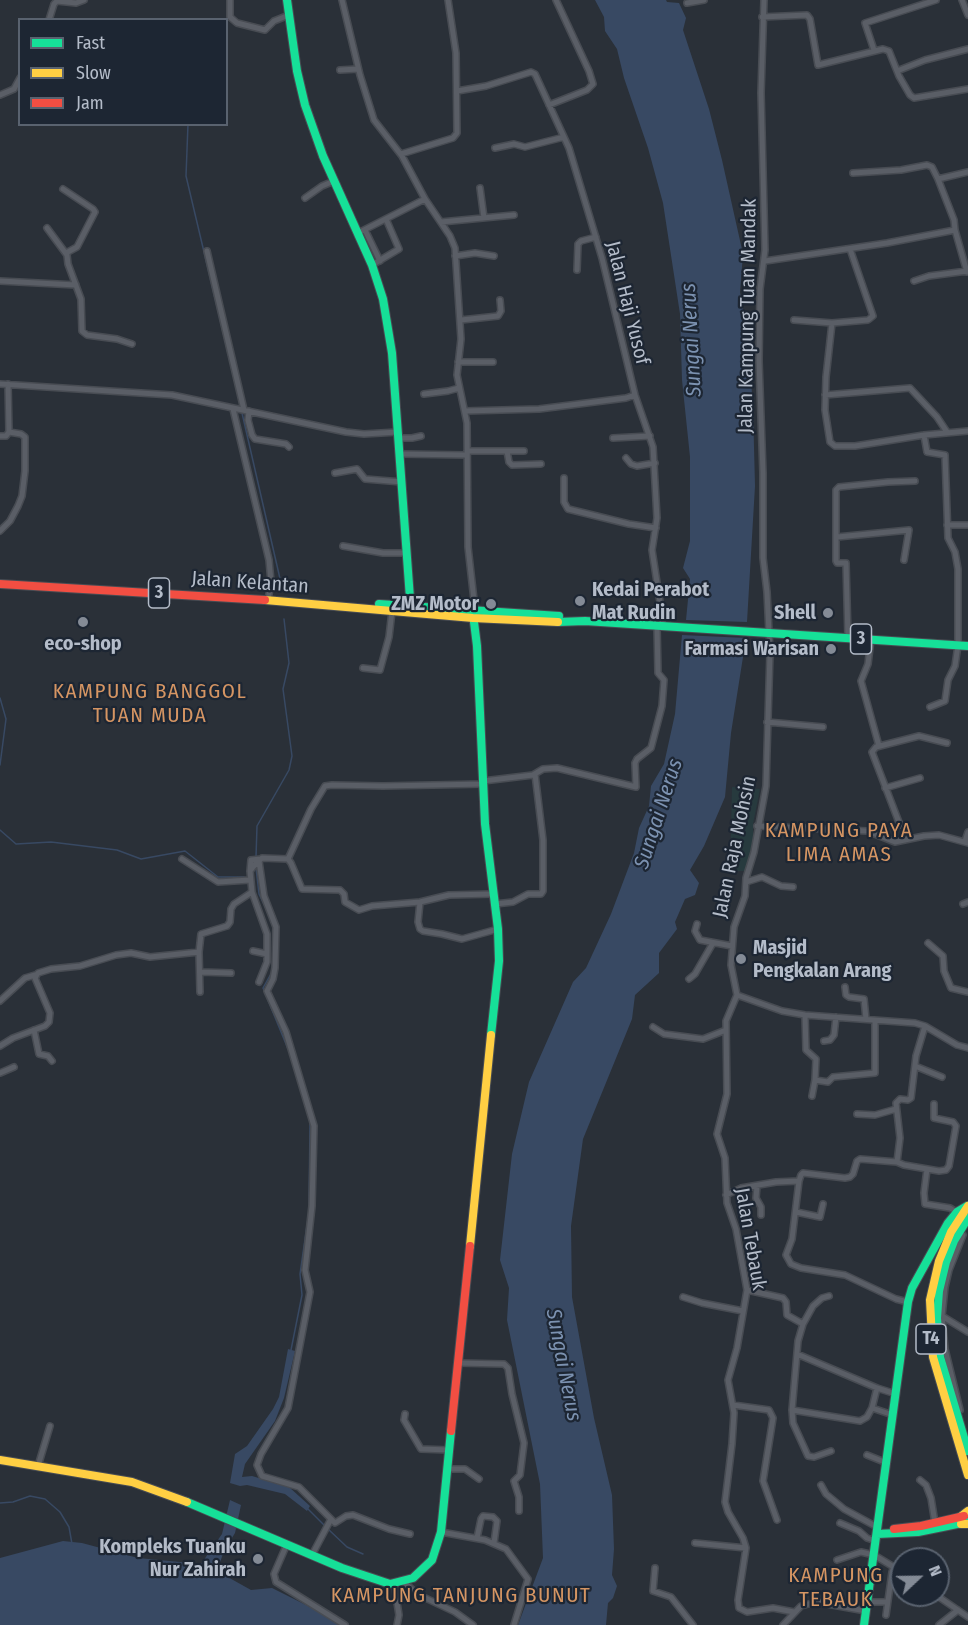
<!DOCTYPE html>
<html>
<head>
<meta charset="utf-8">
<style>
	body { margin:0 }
	#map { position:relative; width:968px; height:1625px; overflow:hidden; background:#2a3038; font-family:"Fira Sans Condensed",sans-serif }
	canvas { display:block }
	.legend { position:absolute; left:18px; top:18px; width:210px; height:108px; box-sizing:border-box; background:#1d2633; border:2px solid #59626f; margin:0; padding:8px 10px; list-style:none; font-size:18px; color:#b4bcc9 }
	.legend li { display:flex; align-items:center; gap:12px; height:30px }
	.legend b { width:30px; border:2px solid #59626f }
	.north { position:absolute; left:890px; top:1547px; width:60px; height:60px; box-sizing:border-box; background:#1d2633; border:2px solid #59626f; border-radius:50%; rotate:68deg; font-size:16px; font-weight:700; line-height:24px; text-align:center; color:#b4bcc9 }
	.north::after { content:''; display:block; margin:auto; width:21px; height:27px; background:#848b96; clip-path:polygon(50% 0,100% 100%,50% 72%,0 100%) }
</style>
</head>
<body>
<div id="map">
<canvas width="968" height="1625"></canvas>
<ul class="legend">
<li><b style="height:8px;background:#16e098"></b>Fast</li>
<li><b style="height:8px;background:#ffcf43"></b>Slow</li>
<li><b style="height:8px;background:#f24e42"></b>Jam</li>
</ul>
<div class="north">N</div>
</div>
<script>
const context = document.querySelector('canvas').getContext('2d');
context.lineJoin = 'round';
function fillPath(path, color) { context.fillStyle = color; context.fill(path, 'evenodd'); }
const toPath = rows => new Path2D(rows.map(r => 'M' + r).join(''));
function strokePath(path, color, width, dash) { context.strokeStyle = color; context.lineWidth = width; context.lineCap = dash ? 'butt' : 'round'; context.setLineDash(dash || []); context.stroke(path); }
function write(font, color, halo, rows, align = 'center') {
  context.font = font + ' "Fira Sans Condensed",sans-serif'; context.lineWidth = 4.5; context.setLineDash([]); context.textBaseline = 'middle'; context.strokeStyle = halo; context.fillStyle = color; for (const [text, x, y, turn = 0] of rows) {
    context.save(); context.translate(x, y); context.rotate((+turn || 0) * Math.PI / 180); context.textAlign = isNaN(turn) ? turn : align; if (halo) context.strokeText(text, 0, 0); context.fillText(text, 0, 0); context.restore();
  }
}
const green = toPath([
	[732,787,760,789,753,824,753,850,745,871,730,871]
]);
const water = toPath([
	[595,0,666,0,667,2,679,3,686,18,683,30,709,109,722,160,743,254,740,292,748,338,753,408,755,486,747,622,686,620,690,579,683,568,690,541,690,457,682,380,680,314,663,203,648,148,624,78,617,49,605,31,604,17],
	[682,635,746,638,731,733,725,797,704,846,690,870,699,883,695,895,685,899,675,922,677,929,659,953,659,973,635,995,632,1019,583,1139,571,1226,572,1297,594,1418,612,1495,614,1549,612,1575,617,1586,613,1598,608,1603,606,1625,518,1625,543,1558,540,1484,507,1320,509,1288,500,1260,512,1154,529,1082,573,982,586,968,611,914,634,853,639,828,649,806,651,786,664,764,675,714],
	[288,1349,295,1351,284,1398,275,1421,245,1464,242,1477,252,1476,289,1487,310,1506,307,1511,285,1494,247,1485,240,1486,230,1483,235,1454,247,1446,273,1409,279,1397],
	[230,1500,241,1505,235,1533,224,1551,217,1571,251,1590,272,1588,312,1608,339,1625,0,1625,0,1558,63,1541,82,1543,138,1558,201,1564,222,1534]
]);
const stream = toPath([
	[188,124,186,176,241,408],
	[242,413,281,583],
	[0,698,6,719,0,765],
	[0,830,16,844,51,842,117,850,141,859,185,851,218,877,244,877],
	[256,857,257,826,289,770,292,756,283,689,289,663,284,619],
	[256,868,259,894,270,917],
	[273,956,272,972,263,988,288,1049],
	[301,1091,307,1112],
	[309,1208,310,1122],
	[291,1350,302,1295,300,1274,308,1218],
	[0,1503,13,1502,30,1496,45,1499,60,1512,69,1527,72,1544],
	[307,1508,325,1526],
	[328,1529,347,1547,363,1554]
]);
const street = toPath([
	[230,0,230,17,237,23,265,30,274,21,289,15],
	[342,0,360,75,374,120,402,156,425,199,358,233],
	[962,0,968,15],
	[687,3,704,0],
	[762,17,807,15,810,19,818,65,883,49,889,51,899,76,910,95,914,98,968,89],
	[49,20,54,4,57,1,76,3,84,0],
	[874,50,865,23,936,0],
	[340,70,358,69],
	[897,71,925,60,968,49],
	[457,91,486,86,531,72,535,74,569,148,602,258,635,395,653,447,657,518,652,550,662,615,662,626],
	[0,95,14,89,20,78],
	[549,105,587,90,593,84,589,71,556,0],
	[495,148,514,144,525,147,564,137],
	[401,154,453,138,457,133,456,53,448,0],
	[853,173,901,170,927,165,932,167,938,179],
	[480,188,484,218],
	[63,189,93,209,95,212,77,247,66,253],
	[305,198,322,186,334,181],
	[425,199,450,236,455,248,461,339,457,375,467,423,468,547,475,609],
	[441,222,514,215],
	[47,228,67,255,68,264,81,299,82,331,87,335,117,339,132,344],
	[365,230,380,261],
	[955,230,967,272],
	[850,249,873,316,868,320,832,323,826,377,825,410,830,442,835,446,855,446,924,435,968,431],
	[207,251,244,410],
	[455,256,475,253,494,256],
	[765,261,887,243,955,230,954,220,938,179,968,172],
	[372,265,399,249,386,219],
	[577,270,578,244,581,241,596,237],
	[0,281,76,285],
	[914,281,929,276,967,271],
	[461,320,498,316,501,311,500,300],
	[794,320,832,323],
	[458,362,493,362],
	[0,384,172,395,346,432,364,434,398,432],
	[424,394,448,391,459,388],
	[825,395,910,388,937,417,947,432],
	[233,409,269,560,271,582,268,600],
	[249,411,248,420,252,435,255,439,286,444,289,447],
	[465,411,539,409,626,398,635,395],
	[924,435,927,452,945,455,948,538,955,552,958,569,958,645,955,666,948,680,945,701,930,707],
	[0,436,6,436,9,432,8,384],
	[399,438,412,438,421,436],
	[613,438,650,436],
	[467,451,524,451],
	[507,451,509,462,512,465,541,464],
	[400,454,467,455],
	[626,458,631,464,637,466,655,463],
	[335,473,357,469,365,479,402,482],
	[564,478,564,502,568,509,629,524,656,528],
	[947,525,968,525],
	[0,531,10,521,18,506,22,496,25,471,25,437,21,434,9,432],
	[837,537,909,530,904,560],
	[343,546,383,553,407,553],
	[848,638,846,563,837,563,836,561,836,490,839,487,888,482,915,481],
	[871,639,868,664,861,681,879,746],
	[363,668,380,670,389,637,392,611],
	[767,722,823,727],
	[483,781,533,775,543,769,557,768,636,787,635,763,637,759,651,748,662,706,664,680,658,673,657,626],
	[885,788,920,778],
	[900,825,872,752,876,747,919,736,947,743],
	[757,826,867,831,895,842,924,836,939,835,968,843],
	[965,841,968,832],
	[182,859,218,882,250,880],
	[288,859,291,863,302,889,340,890,344,894,345,902,359,910,372,906,420,902,449,895,493,894],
	[259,861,264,896,276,927,275,968,273,979,267,991,286,1032,314,1126,312,1206,305,1270,310,1292,288,1408,261,1454,257,1465,262,1476,299,1487,331,1519,312,1555],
	[250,871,251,860,261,859],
	[746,882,762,877,781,886,793,887],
	[252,892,267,934,267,962,259,982],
	[420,902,418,922,420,929,423,931,442,934,462,939,498,929],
	[495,904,513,902,528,894,541,894,543,891,543,840,535,774],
	[963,904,968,902],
	[697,924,695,931,700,940,732,946],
	[928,943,943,956,944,971,951,988,968,992],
	[253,951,267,954],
	[199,952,200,992],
	[201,972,231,973],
	[689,979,695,974,713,943],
	[845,987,846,995,849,997,864,999,866,1019],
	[737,995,731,965,734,927,745,896,746,878,754,852,766,786,767,751,770,653,767,592,763,558,763,473,759,361,760,289,765,250,761,93,764,0],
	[737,995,726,1021,727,1094,717,1134,725,1158,727,1203,736,1229,747,1290,737,1348,728,1380,734,1413,732,1444,725,1502,728,1512,743,1538,746,1548,738,1600,739,1608,747,1612,773,1608,794,1612],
	[737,995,782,1011,805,1015,915,1023,925,1026,957,1045,968,1048],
	[0,1001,25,978,35,975],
	[805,1015,806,1050,816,1059,815,1080,812,1096],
	[653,1027,664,1034,703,1039,726,1030],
	[34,1030,39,1054,48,1056,52,1061],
	[824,1041,830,1040,834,1035,836,1017],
	[0,1046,13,1038,45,1026,49,1022,50,1013,35,978,38,973,51,969,80,966,116,955,131,953,150,957,199,952,201,934,227,926,230,922,231,909,234,904,252,892,250,871,253,867,262,858,288,859,311,809,325,786,332,785,383,786,483,784],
	[915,1066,942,1077],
	[0,1073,14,1067],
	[815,1080,828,1082,833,1077,875,1073,875,1021],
	[857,1114,875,1115,896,1109],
	[897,1162,904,1165,939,1171,946,1170,949,1166,956,1126,953,1122,934,1118,934,1104],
	[927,1169,924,1193,925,1204,950,1208,958,1213],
	[799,1181,792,1239,786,1255,791,1264,801,1268,845,1275,896,1299,908,1302],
	[757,1186,756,1198,761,1207,761,1215],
	[726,1195,741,1188,776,1182,799,1181,801,1175,803,1173,845,1178,850,1177,853,1174,857,1161,860,1159,897,1162,900,1138,896,1103,900,1099,908,1100,911,1098,916,1056,925,1026],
	[796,1212,820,1217,823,1204],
	[747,1290,783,1298,786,1302,787,1315,803,1324,798,1341,792,1410,860,1421,867,1417,872,1408,893,1415],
	[683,1297,702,1303,743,1311],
	[942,1316,968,1332],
	[803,1324,813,1306,822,1298,829,1296],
	[797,1354,877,1388,896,1394],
	[458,1363,504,1364,508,1368,512,1394,524,1443,520,1475,514,1481,519,1497,519,1511],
	[733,1405,769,1410,773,1418,763,1481,777,1520],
	[872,1408,877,1388],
	[792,1410,793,1423,808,1456,814,1457,831,1451],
	[960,1410,945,1349,942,1316,945,1287,949,1270,963,1235],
	[405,1414,404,1420,421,1449,449,1450],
	[867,1455,887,1463],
	[38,1466,50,1426],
	[447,1469,465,1469,479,1479],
	[920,1480,926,1485,931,1498,935,1523],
	[821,1485,826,1494,844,1509,877,1527],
	[331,1519,335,1523,346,1516,353,1515,389,1529,410,1534],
	[840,1523,859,1531,867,1538,876,1541],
	[441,1532,485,1540,506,1549,528,1579,514,1625],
	[477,1538,481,1519,483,1516,493,1517,497,1521,494,1543],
	[695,1543,746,1548],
	[287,1544,274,1574,276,1582,345,1625],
	[837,1560,861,1552,874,1555,902,1572],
	[655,1568,653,1591,671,1597,693,1625],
	[404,1582,417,1594,455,1612,473,1625],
	[394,1584,399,1615,397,1625],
	[936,1595,968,1617],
	[867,1602,887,1602],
	[886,1615,892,1572,894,1567],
	[783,1625,801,1606,816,1602,866,1611],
	[939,1625,958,1610]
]);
const fast = toPath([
	[287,0,297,71,305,105,323,156,372,265,383,299,392,353,411,612],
	[379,604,559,616],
	[473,614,477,646,485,824,498,929,499,961,491,1035],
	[558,622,585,621,968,646],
	[968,1218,954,1241,946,1262,939,1291,937,1318,940,1357,968,1451],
	[187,1502,342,1568,390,1584,413,1578,432,1560,441,1532,451,1431],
	[877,1534,918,1532,967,1522],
	[864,1625,908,1302,912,1288,948,1223,957,1212,967,1206]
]);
const slow = toPath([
	[265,600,473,618,558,622],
	[968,1206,951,1232,939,1261,930,1300,933,1357,968,1475],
	[470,1246,491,1035],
	[0,1460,132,1482,187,1502],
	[959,1518,968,1511],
	[961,1524,968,1524]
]);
const jam = toPath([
	[0,584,265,600],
	[451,1431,470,1246],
	[894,1529,921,1526,964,1516]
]);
const markers = [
	[580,601,6,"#848b96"],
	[491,604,6,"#848b96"],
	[828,613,6,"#848b96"],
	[83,622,6,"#848b96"],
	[831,649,6,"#848b96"],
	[741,959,6,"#848b96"],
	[258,1559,6,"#848b96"]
];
const shields = [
	[159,593,21],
	[861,639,21],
	[931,1339,30]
];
const shieldNames = [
	["3",159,593],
	["3",861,639],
	["T4",931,1339]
];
const streetNames = [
	["Jalan Haji Yusof",627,303,76],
	["Jalan Kampung Tuan Mandak",748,316,-89],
	["Jalan Kelantan",250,583,4],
	["Jalan Raja Mohsin",735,847,-78],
	["Jalan Tebauk",750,1239,80]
];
const poiNames = [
	["Kedai Perabot",592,590,"left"],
	["Mat Rudin",592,613,"left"],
	["ZMZ Motor",479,604],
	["Shell",816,613],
	["eco-shop",83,644,"center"],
	["Farmasi Warisan",819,649],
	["Masjid",753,948,"left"],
	["Pengkalan Arang",753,971,"left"],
	["Kompleks Tuanku",246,1547],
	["Nur Zahirah",246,1570]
];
const waterNames = [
	["Sungai Nerus",692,340,-93],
	["Sungai Nerus",659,814,-72],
	["Sungai Nerus",563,1365,79]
];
const neighbourhoodNames = [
	["KAMPUNG BANGGOL",150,692],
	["TUAN MUDA",150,716],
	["KAMPUNG PAYA",839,831],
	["LIMA AMAS",839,855],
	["KAMPUNG",836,1576],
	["TEBAUK",836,1600],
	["KAMPUNG TANJUNG BUNUT",461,1596]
];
fillPath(green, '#273a3e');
fillPath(water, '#384963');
strokePath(stream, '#384963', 1.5);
strokePath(street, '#484c53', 8);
strokePath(fast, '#484c53', 10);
strokePath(slow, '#484c53', 10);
strokePath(jam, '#484c53', 10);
strokePath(street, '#5a5e66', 5);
strokePath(fast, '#16e098', 8);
strokePath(slow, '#ffcf43', 8);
strokePath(jam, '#f24e42', 8);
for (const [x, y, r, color] of markers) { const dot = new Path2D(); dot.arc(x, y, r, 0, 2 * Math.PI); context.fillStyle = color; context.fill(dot); strokePath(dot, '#1d2633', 2); }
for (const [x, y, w] of shields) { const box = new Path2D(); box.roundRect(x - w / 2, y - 15, w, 30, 4.5); context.fillStyle = '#1d2633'; context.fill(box); strokePath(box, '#b4bcc9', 1.5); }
write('bold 18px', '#b4bcc9', null, shieldNames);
write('20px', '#b4bcc9', '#1d2633', streetNames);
write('bold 20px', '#b4bcc9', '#1d2633', poiNames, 'right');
write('italic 21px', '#7c92b1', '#1d2633', waterNames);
context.letterSpacing = '1.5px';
write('21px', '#d59563', '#1d2633', neighbourhoodNames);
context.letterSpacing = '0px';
</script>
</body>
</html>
